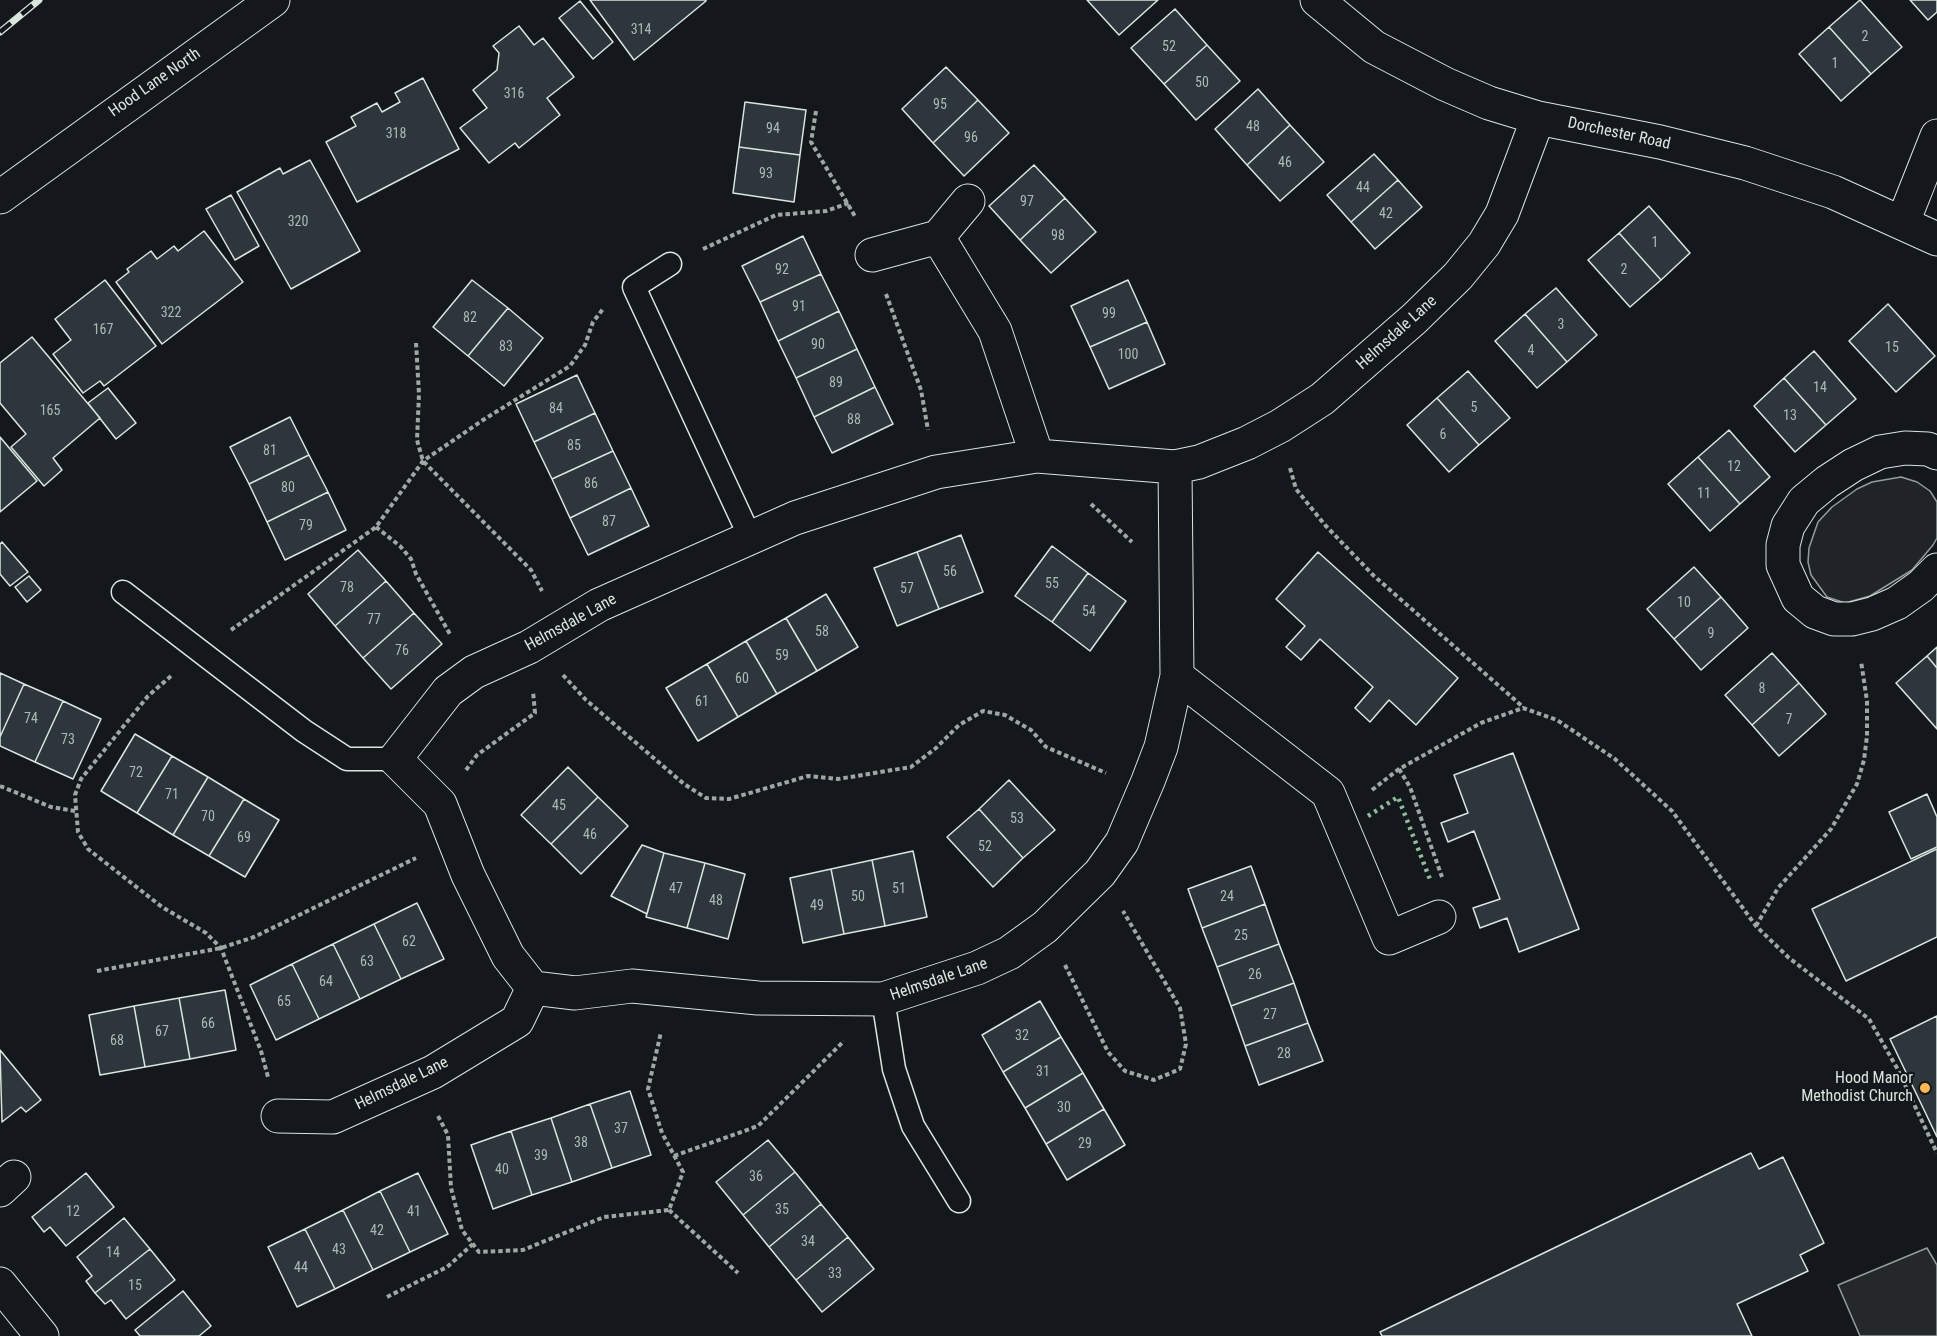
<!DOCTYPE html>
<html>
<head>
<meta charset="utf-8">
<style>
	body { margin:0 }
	canvas { display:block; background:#14181c }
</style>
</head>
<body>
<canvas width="1937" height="1336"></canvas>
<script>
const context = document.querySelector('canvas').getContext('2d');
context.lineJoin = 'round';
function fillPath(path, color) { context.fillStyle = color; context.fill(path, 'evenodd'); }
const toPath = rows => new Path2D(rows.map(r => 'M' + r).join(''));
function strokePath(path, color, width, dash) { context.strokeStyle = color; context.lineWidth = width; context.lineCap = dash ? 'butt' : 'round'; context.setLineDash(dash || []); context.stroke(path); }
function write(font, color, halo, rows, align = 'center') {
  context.font = font + ' "Roboto Condensed",sans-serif'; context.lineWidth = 4.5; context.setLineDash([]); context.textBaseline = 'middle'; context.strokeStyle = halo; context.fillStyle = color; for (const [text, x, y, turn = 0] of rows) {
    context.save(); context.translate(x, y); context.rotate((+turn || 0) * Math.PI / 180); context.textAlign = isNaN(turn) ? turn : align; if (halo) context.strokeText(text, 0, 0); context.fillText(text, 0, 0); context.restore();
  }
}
const green = toPath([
	[1901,477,1917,482,1930,491,1937,502,1937,538,1933,545,1912,570,1870,596,1845,603,1827,597,1811,575,1808,562,1809,548,1818,522,1832,507,1857,489,1872,482,1901,477]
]);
const parking = toPath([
	[1927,1248,1937,1265,1937,1336,1860,1336,1838,1285,1927,1248]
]);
const building = toPath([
	[590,0,706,0,706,1,634,60,590,0],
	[1087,0,1158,0,1119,35,1087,0],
	[1860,0,1902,47,1871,74,1829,27,1860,0],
	[1910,0,1937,0,1937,12,1928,20,1910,0],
	[580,1,613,42,593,59,559,18,580,1],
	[1175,9,1207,45,1164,84,1131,48,1175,9],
	[519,26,534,45,543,38,574,77,547,98,560,115,519,148,515,143,489,163,460,128,487,108,473,90,497,70,499,53,493,46,519,26],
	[1829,27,1871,74,1841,101,1799,54,1829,27],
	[1207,45,1240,81,1196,120,1164,84,1207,45],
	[946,67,978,100,933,143,902,109,946,67],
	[423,78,459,149,357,202,326,142,356,126,351,117,377,103,382,112,400,102,395,93,423,78],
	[1258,89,1290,125,1247,165,1215,129,1258,89],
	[978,100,1009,133,964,176,933,143,978,100],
	[745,102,806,110,800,155,739,147,745,102],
	[1290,125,1324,162,1280,201,1247,165,1290,125],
	[739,147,800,155,794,202,733,193,739,147],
	[1374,154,1398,180,1351,222,1327,195,1374,154],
	[310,160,360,251,291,289,237,192,280,168,283,174,310,160],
	[1034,165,1065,198,1020,240,989,206,1034,165],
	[1398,180,1422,207,1375,249,1351,222,1398,180],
	[231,195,259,246,235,260,206,209,231,195],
	[1065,198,1096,232,1051,273,1020,240,1065,198],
	[1649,206,1690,253,1661,280,1619,233,1649,206],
	[204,231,243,282,162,344,116,282,129,272,127,269,151,251,157,259,174,246,178,251,204,231],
	[1619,233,1661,280,1630,307,1588,260,1619,233],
	[803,236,821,274,760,302,742,266,803,236],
	[821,274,839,311,778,341,760,302,821,274],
	[105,280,156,346,104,386,100,381,83,393,53,354,71,340,55,319,105,280],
	[472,280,508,308,468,356,433,327,472,280],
	[1128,280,1147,322,1090,347,1071,306,1128,280],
	[1556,288,1597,335,1567,362,1525,314,1556,288],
	[1888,304,1935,356,1896,392,1849,341,1888,304],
	[508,308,543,338,504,386,468,356,508,308],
	[839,311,857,349,796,378,778,341,839,311],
	[1525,314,1567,362,1537,388,1495,341,1525,314],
	[1147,322,1165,364,1109,389,1090,347,1147,322],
	[32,337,100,418,53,458,62,470,44,486,11,447,26,434,0,403,0,363,32,337],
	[857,349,875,387,814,417,796,378,857,349],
	[1814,351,1856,399,1826,425,1784,378,1814,351],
	[1468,371,1510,418,1479,445,1437,398,1468,371],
	[577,375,595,413,534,442,516,404,577,375],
	[1784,378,1826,425,1795,452,1754,406,1784,378],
	[875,387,893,424,832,453,814,417,875,387],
	[108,388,136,423,116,439,88,403,108,388],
	[1437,398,1479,445,1449,472,1407,425,1437,398],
	[595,413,613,451,552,479,534,442,595,413],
	[290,417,309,455,249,484,230,447,290,417],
	[1729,430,1770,477,1740,504,1698,457,1729,430],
	[0,437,37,481,0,512,0,437],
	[613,451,631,488,570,518,552,479,613,451],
	[309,455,328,492,267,522,249,484,309,455],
	[1698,457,1740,504,1710,531,1668,484,1698,457],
	[631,488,649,526,588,555,570,518,631,488],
	[328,492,346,530,285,560,267,522,328,492],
	[961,535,983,592,939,609,917,552,961,535],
	[2,542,28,572,10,586,0,574,0,544,2,542],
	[1052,546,1088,573,1052,622,1015,596,1052,546],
	[358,550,386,581,335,626,308,594,358,550],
	[917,552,939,609,897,626,874,568,917,552],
	[1318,552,1458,678,1416,725,1389,700,1370,722,1355,708,1373,687,1320,639,1301,660,1286,647,1305,626,1276,599,1318,552],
	[1694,567,1721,597,1674,639,1647,609,1694,567],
	[1088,573,1126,601,1090,651,1052,622,1088,573],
	[29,576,41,590,27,602,15,587,29,576],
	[386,581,414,613,363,658,335,626,386,581],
	[826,594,858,647,817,671,786,618,826,594],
	[1721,597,1748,628,1701,670,1674,639,1721,597],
	[414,613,442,644,391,689,363,658,414,613],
	[786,618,817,671,777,694,746,641,786,618],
	[746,641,777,694,738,717,707,664,746,641],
	[1937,647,1937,668,1927,656,1937,647],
	[1772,653,1799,683,1752,725,1725,695,1772,653],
	[1927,656,1937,668,1937,729,1896,683,1927,656],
	[707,664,738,717,698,741,666,688,707,664],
	[0,673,24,684,0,737,0,673],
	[1799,683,1826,714,1779,756,1752,725,1799,683],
	[24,684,63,701,35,762,0,746,0,737,24,684],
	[63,701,101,719,73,779,35,762,63,701],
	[135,734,172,756,137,813,101,791,135,734],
	[1513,753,1579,929,1519,952,1507,918,1480,928,1473,908,1500,899,1474,831,1448,842,1441,823,1468,813,1454,775,1513,753],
	[172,756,208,777,173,835,137,813,172,756],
	[568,767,598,797,551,844,521,815,568,767],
	[208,777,244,799,209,856,173,835,208,777],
	[1009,780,1055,830,1023,858,979,809,1009,780],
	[1927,794,1937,817,1937,847,1911,859,1889,812,1927,794],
	[598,797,628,826,581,874,551,844,598,797],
	[244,799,279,820,245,877,209,856,244,799],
	[979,809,1023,858,993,887,947,837,979,809],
	[642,845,664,853,647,914,611,896,642,845],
	[1937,849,1937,937,1846,981,1812,909,1937,849],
	[913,851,927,917,885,926,872,860,913,851],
	[664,853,705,863,687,928,646,917,664,853],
	[872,860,885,926,844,934,831,869,872,860],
	[705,863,745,874,728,939,687,928,705,863],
	[1251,866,1265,904,1202,928,1188,889,1251,866],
	[831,869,844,934,803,943,790,878,831,869],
	[417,903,444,959,401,979,374,924,417,903],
	[1265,904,1279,944,1217,967,1202,928,1265,904],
	[374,924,401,979,360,999,333,944,374,924],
	[333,944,360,999,319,1019,292,964,333,944],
	[1279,944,1294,983,1231,1006,1217,967,1279,944],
	[292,964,319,1019,276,1040,250,985,292,964],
	[1294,983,1308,1023,1245,1046,1231,1006,1294,983],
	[225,990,236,1050,190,1059,179,998,225,990],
	[179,998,190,1059,145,1067,134,1006,179,998],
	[1040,1001,1061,1037,1003,1072,982,1035,1040,1001],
	[134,1006,145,1067,100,1075,89,1015,134,1006],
	[1937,1016,1937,1137,1890,1039,1937,1016],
	[1308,1023,1323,1061,1259,1085,1245,1046,1308,1023],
	[1061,1037,1083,1073,1025,1108,1003,1072,1061,1037],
	[0,1050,41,1100,26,1112,21,1107,2,1122,0,1050],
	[1083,1073,1104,1109,1046,1144,1025,1108,1083,1073],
	[630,1091,651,1155,612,1168,590,1104,630,1091],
	[590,1104,612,1168,572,1182,551,1118,590,1104],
	[1104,1109,1125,1145,1067,1180,1046,1144,1104,1109],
	[551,1118,572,1182,532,1195,511,1131,551,1118],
	[511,1131,532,1195,493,1209,471,1145,511,1131],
	[768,1140,795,1172,743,1215,716,1182,768,1140],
	[1751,1153,1759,1169,1783,1157,1824,1243,1800,1255,1808,1271,1737,1304,1752,1336,1382,1336,1380,1332,1751,1153],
	[795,1172,821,1204,769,1247,743,1215,795,1172],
	[86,1173,114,1207,66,1246,50,1227,44,1232,32,1217,86,1173],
	[418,1173,448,1234,410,1252,380,1191,418,1173],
	[380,1191,410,1252,373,1270,343,1210,380,1191],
	[821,1204,848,1237,796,1280,769,1247,821,1204],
	[343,1210,373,1270,335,1289,305,1229,343,1210],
	[124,1218,150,1249,95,1293,86,1281,92,1276,77,1257,124,1218],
	[305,1229,335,1289,297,1307,268,1247,305,1229],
	[848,1237,874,1269,822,1312,796,1280,848,1237],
	[150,1249,175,1280,126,1319,111,1300,105,1304,95,1293,150,1249],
	[183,1291,211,1326,199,1336,140,1336,135,1330,183,1291]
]);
const path = toPath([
	[816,111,811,142,856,218],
	[703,249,776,215,826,211,849,203],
	[886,294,921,390,928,430],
	[416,343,419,394,417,440,423,461,531,570,542,591],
	[1290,468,1296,489,1325,525,1373,575,1523,707],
	[1091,504,1132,542],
	[376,527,400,546,411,559,416,574,451,636],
	[231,630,376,527,423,461,483,420,570,366,585,345,593,322,603,309],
	[563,675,586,700,684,784,706,798,729,799,808,776,838,779,911,767,936,748,959,725,983,711,1005,715,1031,730,1046,747,1106,773],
	[171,676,148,696,81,779,75,795,78,832,88,849,162,907,206,933,221,948,261,1051,268,1077],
	[1399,769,1410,787,1442,877],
	[466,770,477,755,535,713,533,691],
	[0,786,51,807,75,811],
	[1372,790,1399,769,1481,723,1523,708,1557,720,1615,759,1672,811,1756,926,1789,958,1869,1019,1897,1068,1937,1153],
	[1756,926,1778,888,1831,829,1857,784,1864,760,1867,736,1867,701,1861,661],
	[1065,965,1108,1052,1125,1071,1154,1080,1180,1069,1186,1044,1180,1008,1123,911],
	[97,971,221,948,254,937,416,858],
	[438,1116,448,1135,451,1188,462,1230,479,1252,523,1250,604,1217,669,1210,683,1172,662,1133,648,1089,661,1032],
	[674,1156,758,1126,844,1041],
	[669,1210,738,1273],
	[387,1297,447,1267,473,1244]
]);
const lane = toPath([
	[670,264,634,287,750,537],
	[123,592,304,731,347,759,395,759],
	[883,999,894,1069,913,1126,959,1201]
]);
const street = toPath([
	[1317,0,1374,47,1445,84,1489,103,1538,118,1660,142,1745,163,1833,192,1937,239],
	[1903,222,1937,136],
	[938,237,995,331,1037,456],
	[872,255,938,237,968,201],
	[1937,453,1928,449,1905,448,1880,452,1853,465,1827,482,1804,501,1788,526,1783,545,1783,565,1798,598,1815,612,1834,619,1852,619,1872,614,1897,603,1921,586,1937,570],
	[1175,467,1177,676,1161,747,1148,781,1122,842,1100,873,1045,927,1009,953,977,968,883,999,758,998,632,986,575,993,533,988,508,956,468,875,440,804,395,759,448,691,474,672,529,647,599,605,795,518,936,472,1037,456,1175,467,1199,462,1247,443,1280,426,1322,399,1414,319,1458,276,1484,244,1502,214,1538,118],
	[1177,676,1328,793,1389,938,1439,917],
	[278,1116,333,1117,433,1072,517,1021,533,988],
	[0,1190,14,1177],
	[0,1284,42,1336]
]);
const secondary = toPath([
	[0,197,273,0]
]);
const rail = toPath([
	[0,32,39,0]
]);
const hedge = toPath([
	[1368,816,1398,797,1431,882]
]);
const markers = [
	[1925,1088,6,"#ffb74d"]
];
const numberNames = [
	["314",641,30],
	["2",1865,37],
	["52",1169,47],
	["1",1835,64],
	["50",1202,83],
	["316",514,94],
	["95",940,105],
	["48",1253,127],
	["94",773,129],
	["318",396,134],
	["96",971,138],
	["46",1285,163],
	["93",766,174],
	["44",1363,188],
	["97",1027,202],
	["42",1386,214],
	["320",298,222],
	["98",1058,236],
	["1",1655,243],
	["92",782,270],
	["2",1624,270],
	["91",799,307],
	["322",171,313],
	["99",1109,314],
	["82",470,318],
	["3",1561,325],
	["167",103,330],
	["90",818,345],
	["83",506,347],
	["15",1892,348],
	["4",1531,351],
	["100",1128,355],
	["89",836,383],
	["14",1820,388],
	["5",1474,408],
	["84",556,409],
	["165",50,411],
	["13",1790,416],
	["88",854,420],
	["6",1443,435],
	["85",574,446],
	["81",270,451],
	["12",1734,467],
	["86",591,484],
	["80",288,488],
	["11",1704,494],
	["87",609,522],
	["79",306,526],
	["56",950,572],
	["55",1052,584],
	["78",347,588],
	["57",907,589],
	["10",1684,603],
	["54",1089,612],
	["77",374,620],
	["58",822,632],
	["9",1711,634],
	["76",402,651],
	["59",782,656],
	["60",742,679],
	["8",1762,689],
	["61",702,702],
	["74",31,719],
	["7",1789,720],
	["73",68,740],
	["72",136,773],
	["71",172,795],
	["45",559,806],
	["70",208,817],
	["53",1017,819],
	["46",590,835],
	["69",244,838],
	["52",985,847],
	["47",676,889],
	["51",899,889],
	["50",858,897],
	["24",1227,897],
	["48",716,901],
	["49",817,906],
	["25",1241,936],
	["62",409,942],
	["63",367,962],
	["26",1255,975],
	["64",326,982],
	["65",284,1002],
	["27",1270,1015],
	["66",208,1024],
	["67",162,1032],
	["32",1022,1036],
	["68",117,1041],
	["28",1284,1054],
	["31",1043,1072],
	["30",1064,1108],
	["37",621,1129],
	["38",581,1143],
	["29",1085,1144],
	["39",541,1156],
	["40",502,1170],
	["36",756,1177],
	["35",782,1210],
	["12",73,1212],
	["41",414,1212],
	["42",377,1231],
	["34",808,1242],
	["43",339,1250],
	["14",113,1253],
	["44",301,1268],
	["33",835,1274],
	["15",135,1286]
];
const streetNames = [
	["Hood Lane North",155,83,-35],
	["Dorchester Road",1619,134,12],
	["Helmsdale Lane",1397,333,-42],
	["Helmsdale Lane",571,623,-29],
	["Helmsdale Lane",939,980,-19],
	["Helmsdale Lane",402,1084,-26]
];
const poiNames = [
	["Hood Manor",1913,1079],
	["Methodist Church",1913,1097]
];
fillPath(green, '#202428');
strokePath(green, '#939e99', 1.5);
fillPath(parking, '#24282b');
strokePath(parking, '#939e99', 1.5);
fillPath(building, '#2c363c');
strokePath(building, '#d8e6dc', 1.5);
strokePath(lane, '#d8e6dc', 25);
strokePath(street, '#d8e6dc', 35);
strokePath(secondary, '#d8e6dc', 35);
strokePath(path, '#9da8a2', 4, [4.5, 3]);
strokePath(lane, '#14181c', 22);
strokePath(street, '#14181c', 33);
strokePath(secondary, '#14181c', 33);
strokePath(rail, '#d8e6dc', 7);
strokePath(rail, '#14181c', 4.5, [14]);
strokePath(hedge, '#8ac095', 4.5, [3, 4.5]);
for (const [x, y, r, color] of markers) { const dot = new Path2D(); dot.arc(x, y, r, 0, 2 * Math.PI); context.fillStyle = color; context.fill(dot); strokePath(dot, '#14181c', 2); }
write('14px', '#adbab4', null, numberNames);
write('16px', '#d8e6dc', '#14181c', streetNames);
write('16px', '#d8e6dc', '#14181c', poiNames, 'right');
</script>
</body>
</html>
